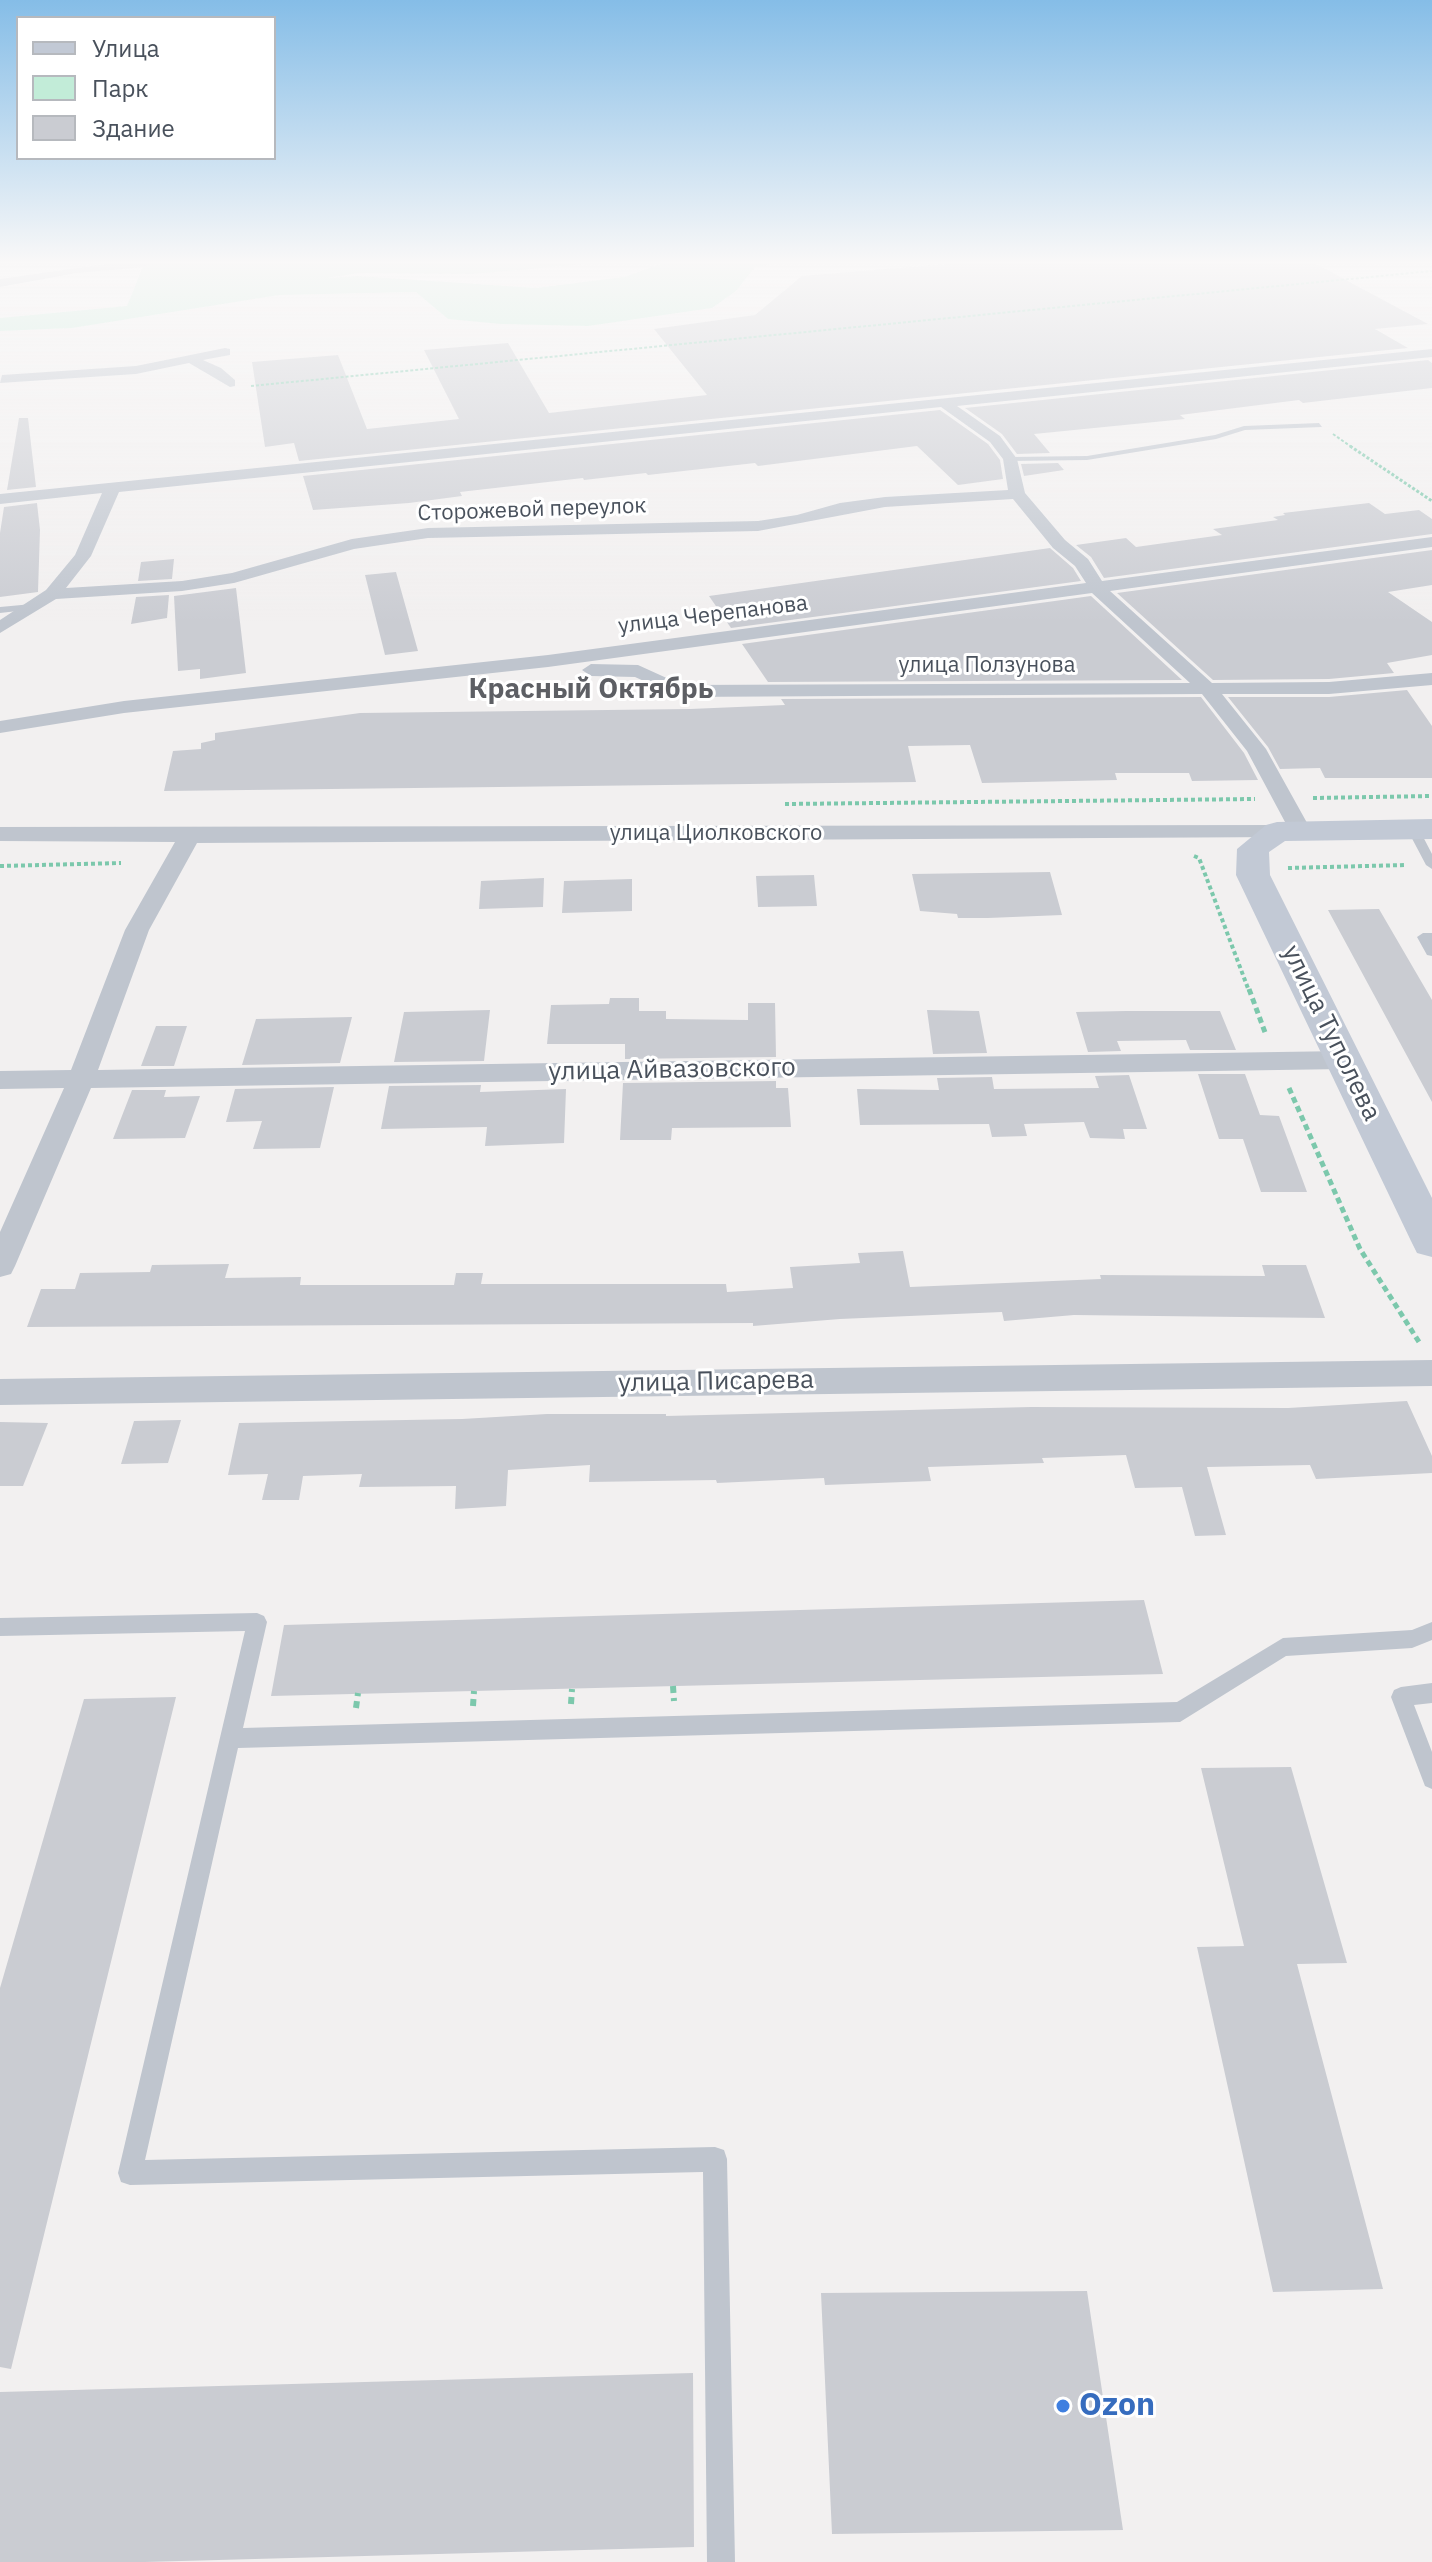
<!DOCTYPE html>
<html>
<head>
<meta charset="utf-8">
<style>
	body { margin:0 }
	#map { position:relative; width:1432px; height:2562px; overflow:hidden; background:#f2f0f0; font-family:"IBM Plex Sans",sans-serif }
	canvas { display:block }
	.legend { position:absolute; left:16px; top:16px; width:260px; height:144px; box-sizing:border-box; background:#fff; border:2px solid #b6b9be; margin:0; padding:10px 14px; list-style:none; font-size:24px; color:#49515c }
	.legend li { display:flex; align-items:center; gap:16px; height:40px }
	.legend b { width:40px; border:2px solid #b6b9be }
</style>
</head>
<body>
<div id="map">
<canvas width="1432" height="2562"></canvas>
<ul class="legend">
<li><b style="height:10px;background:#c2c9d5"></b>Улица</li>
<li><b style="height:22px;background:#c2ecd8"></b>Парк</li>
<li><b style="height:22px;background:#caccd2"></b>Здание</li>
</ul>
</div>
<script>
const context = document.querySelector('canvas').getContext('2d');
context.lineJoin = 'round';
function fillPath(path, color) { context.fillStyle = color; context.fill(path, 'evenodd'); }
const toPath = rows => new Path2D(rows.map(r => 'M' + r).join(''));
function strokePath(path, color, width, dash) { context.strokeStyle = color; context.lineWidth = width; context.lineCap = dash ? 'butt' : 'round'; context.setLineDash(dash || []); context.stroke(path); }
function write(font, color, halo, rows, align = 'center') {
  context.font = font + ' "IBM Plex Sans",sans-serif'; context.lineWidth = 6; context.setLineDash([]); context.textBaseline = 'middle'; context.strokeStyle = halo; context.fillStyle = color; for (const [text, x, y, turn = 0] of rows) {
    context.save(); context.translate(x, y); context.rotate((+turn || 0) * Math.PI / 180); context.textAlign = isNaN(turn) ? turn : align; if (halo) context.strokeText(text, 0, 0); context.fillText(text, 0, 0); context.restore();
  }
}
const green = toPath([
	[144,264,584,264,472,274,358,273,327,278,357,276,536,288,624,277,662,264,770,264,754,268,736,291,712,308,588,326,501,324,448,319,416,292,279,295,72,328,0,331,0,318,127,306]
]);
const building = toPath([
	[947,264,1316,264,1428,324,1375,329,1408,348,299,461,294,443,265,447,252,362,338,355,367,429,459,419,424,350,508,343,549,413,707,395,654,329,755,315,802,276],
	[1428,360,1432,363,1432,388,1303,403,1299,400,1180,415,1185,419,1034,434,1050,453,1017,454,1002,434,965,408],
	[940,410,988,444,1000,460,1003,479,958,485,917,446,758,466,755,463,648,475,646,473,584,480,583,478,460,492,462,496,409,503,313,510,303,476],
	[19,418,28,418,36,487,7,490],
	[1058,463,1064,470,1024,476,1021,464],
	[37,503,40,530,38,592,0,597,0,533,4,507],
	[1369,503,1385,514,1419,510,1432,519,1432,534,1104,578,1091,557,1076,545,1126,538,1136,547,1222,535,1213,529,1278,520,1273,517,1285,515,1283,513],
	[1050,548,1073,568,1081,581,731,628,709,596],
	[1432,550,1432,585,1388,592,1432,622,1432,655,1387,663,1394,673,1329,679,1213,680,1117,593],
	[174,559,172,579,138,581,141,562],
	[396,572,418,651,385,655,365,575],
	[236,588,246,673,200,679,200,669,178,671,174,596],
	[169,595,167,618,131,624,136,597],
	[1091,596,1182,680,768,682,742,644],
	[1407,690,1432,726,1432,778,1325,778,1320,768,1280,769,1268,747,1228,697,1329,697],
	[1201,697,1244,753,1258,780,1192,781,1189,773,1115,773,1117,780,982,783,970,745,908,746,916,782,164,791,173,751,201,749,201,743,215,740,215,733,360,713,690,709,785,705,781,699],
	[1050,872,1062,915,988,918,958,918,957,914,920,911,912,874],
	[814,875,817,906,758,907,756,876],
	[544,878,543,907,479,909,481,881],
	[632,879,632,911,562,913,564,881],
	[1379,909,1432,1000,1432,1102,1328,910],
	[610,998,639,998,639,1011,666,1011,666,1019,748,1020,748,1003,775,1003,776,1057,625,1059,625,1044,547,1044,551,1005,609,1004],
	[490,1010,484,1061,394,1062,404,1012],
	[927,1010,979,1011,987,1053,933,1054],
	[1126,1011,1220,1011,1236,1050,1190,1050,1186,1040,1117,1041,1121,1051,1088,1052,1076,1012],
	[352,1017,340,1063,242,1065,256,1019],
	[156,1026,187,1026,174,1066,141,1066],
	[1198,1074,1245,1074,1260,1115,1279,1116,1307,1192,1261,1192,1243,1139,1219,1139],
	[1129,1075,1147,1129,1123,1129,1125,1139,1090,1138,1084,1122,1024,1124,1027,1136,992,1137,989,1124,860,1125,857,1089,939,1090,937,1078,992,1077,994,1089,1099,1088,1095,1076],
	[776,1081,776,1088,788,1088,791,1127,672,1128,671,1140,620,1140,623,1083],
	[481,1085,480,1092,566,1089,564,1143,485,1146,487,1127,381,1129,389,1086],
	[334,1087,320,1148,253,1149,262,1121,226,1122,235,1089],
	[132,1090,166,1090,164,1097,200,1096,185,1138,113,1139],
	[903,1251,910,1287,1101,1279,1100,1275,1265,1276,1262,1265,1306,1265,1325,1318,1074,1315,1004,1321,1002,1312,840,1319,753,1326,753,1323,27,1327,41,1289,75,1289,80,1273,150,1272,152,1265,229,1264,225,1278,301,1277,300,1285,454,1285,456,1273,483,1273,481,1284,726,1284,727,1292,793,1288,790,1267,860,1263,858,1253],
	[1407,1401,1432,1456,1432,1473,1316,1479,1310,1465,1207,1467,1226,1535,1195,1536,1182,1487,1135,1488,1126,1455,1042,1458,1044,1463,928,1467,931,1481,825,1485,824,1478,717,1483,716,1480,589,1482,590,1465,508,1470,506,1506,455,1509,456,1486,359,1487,362,1474,303,1476,299,1500,262,1500,268,1474,228,1475,239,1423,462,1419,547,1414,666,1414,666,1416,1031,1407,1288,1408],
	[181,1420,168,1463,121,1464,134,1421],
	[0,1422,48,1423,23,1486,0,1486],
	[1144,1600,1163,1674,271,1696,284,1625],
	[176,1697,11,2369,0,2367,0,1988,84,1699],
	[1291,1767,1347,1963,1297,1964,1383,2289,1273,2292,1197,1947,1244,1946,1201,1768],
	[1087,2291,1123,2530,832,2534,821,2293],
	[693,2373,694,2547,145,2562,0,2562,0,2392]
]);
const pathFar4 = toPath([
	[251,386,1432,271],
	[1333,434,1353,448]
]);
const pathFar3 = toPath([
	[1350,446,1432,501]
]);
const pathFar2 = toPath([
	[1313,798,1432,796],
	[785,804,1255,799],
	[1194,856,1199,858,1249,991],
	[0,866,121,863],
	[1288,868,1406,865]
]);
const pathFar1 = toPath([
	[1249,989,1266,1035],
	[1289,1088,1360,1249,1419,1342]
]);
const path = toPath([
	[673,1686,674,1701],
	[571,1704,572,1689],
	[473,1706,474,1691],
	[356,1708,358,1693]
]);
const lane = toPath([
	[1319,423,1322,427,1245,430,1216,439,1087,460,1010,461,1006,459,1010,457,1087,456,1215,435,1244,426,1319,423],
	[32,604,35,605,35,609,0,613,0,607,32,604],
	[1413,826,1419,829,1432,854,1432,869,1426,865,1407,829,1413,826],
	[1432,933,1432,956,1427,955,1417,937,1423,933,1432,933],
	[257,1613,264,1616,267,1622,243,1728,1177,1702,1283,1638,1412,1630,1432,1622,1432,1640,1412,1648,1286,1656,1180,1722,238,1748,145,2160,715,2147,724,2150,727,2159,735,2562,707,2562,703,2172,130,2185,121,2182,118,2173,245,1631,0,1636,0,1618,257,1613],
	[1432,1683,1432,1703,1414,1705,1432,1752,1432,1789,1425,1786,1391,1697,1394,1690,1401,1687,1432,1683]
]);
const street = toPath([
	[106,264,150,264,144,267,76,273,0,287,0,279,106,264],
	[225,348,230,349,230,355,203,360,221,368,235,380,235,386,230,387,189,363,136,374,0,383,2,375,136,366,225,348],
	[1432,349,1432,357,957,406,1000,436,1017,459,1025,493,1065,540,1088,559,1102,581,1432,537,1432,547,1110,591,1212,683,1329,682,1432,673,1432,685,1329,694,1222,694,1266,749,1311,830,1308,835,1292,835,1247,751,1202,694,679,697,635,677,591,676,582,670,591,664,638,665,682,685,1190,683,1092,593,548,667,124,713,0,733,0,721,124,701,548,655,1086,583,1075,566,1053,548,1013,499,885,507,758,531,428,538,354,549,234,583,182,591,56,599,0,633,0,620,46,590,75,555,102,493,0,504,0,494,1432,349],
	[941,407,990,442,1003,459,1008,490,885,497,840,503,797,515,758,521,428,528,352,539,232,573,182,581,66,588,91,556,119,492,941,407],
	[1277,825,1285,827,1288,832,1285,837,197,843,149,930,98,1070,1344,1051,1353,1054,1357,1060,1353,1066,1344,1069,91,1088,15,1266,11,1274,0,1277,0,1232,64,1088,0,1089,0,1071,71,1070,125,930,175,842,0,841,0,827,1277,825],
	[1432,1360,1432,1386,0,1405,0,1379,1432,1360]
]);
const secondary = toPath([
	[1432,819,1432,839,1285,841,1269,852,1270,875,1432,1198,1432,1257,1417,1253,1411,1241,1236,875,1237,849,1266,825,1277,822,1432,819]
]);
const markers = [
	[1063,2406,8,"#3f7fe0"]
];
const farStreetnames = [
	["Сторожевой переулок",532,510,-2],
	["улица Черепанова",713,615,-7],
	["улица Ползунова",987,666],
	["улица Циолковского",716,834]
];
const streetNames = [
	["улица Туполева",1331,1033,64],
	["улица Айвазовского",672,1070,-1],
	["улица Писарева",716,1382,-1]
];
const farDistrictnames = [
	["Красный Октябрь",591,690]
];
const nearShopnames = [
	["Ozon",1079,2406]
];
fillPath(green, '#c2ecd8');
fillPath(building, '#caccd2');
strokePath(pathFar4, '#7cc8ac', 2, [3, 2]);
strokePath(pathFar3, '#7cc8ac', 3, [3, 2]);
strokePath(pathFar2, '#7cc8ac', 4, [4, 3]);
strokePath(pathFar1, '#7cc8ac', 5, [6, 4]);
strokePath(path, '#7cc8ac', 6, [7, 5]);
fillPath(lane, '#bfc5ce');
fillPath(street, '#bfc5ce');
fillPath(secondary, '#c2c9d5');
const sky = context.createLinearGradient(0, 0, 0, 623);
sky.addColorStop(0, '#85bde7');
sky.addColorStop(0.42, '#f9f8f8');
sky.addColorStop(1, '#f9f8f800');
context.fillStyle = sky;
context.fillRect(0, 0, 1432, 623);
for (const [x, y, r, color] of markers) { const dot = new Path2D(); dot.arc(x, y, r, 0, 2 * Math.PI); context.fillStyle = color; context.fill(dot); strokePath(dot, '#fff', 3); }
write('22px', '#49515c', '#fff', farStreetnames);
write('26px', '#49515c', '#fff', streetNames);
write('bold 28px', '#5d5f64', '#fff', farDistrictnames);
write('bold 32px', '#366cbe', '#fff', nearShopnames, 'left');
</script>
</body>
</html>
